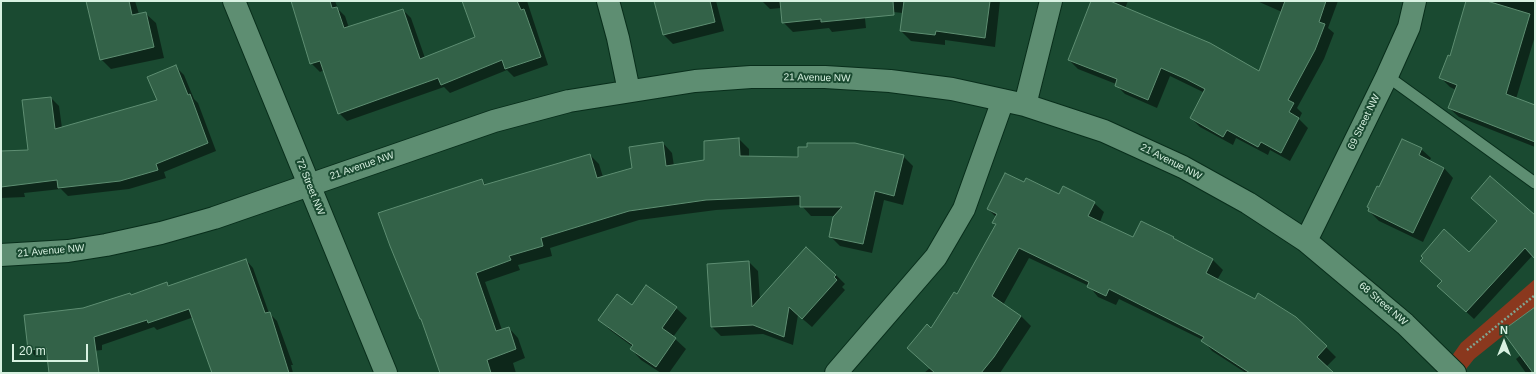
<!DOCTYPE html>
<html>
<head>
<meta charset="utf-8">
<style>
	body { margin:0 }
	#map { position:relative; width:1536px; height:374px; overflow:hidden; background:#1a4a31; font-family:Arial,sans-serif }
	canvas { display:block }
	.frame { position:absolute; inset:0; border:2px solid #d8f1e1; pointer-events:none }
	.north { position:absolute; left:1484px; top:322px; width:40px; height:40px; -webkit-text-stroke:3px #1a4a31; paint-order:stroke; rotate:0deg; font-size:11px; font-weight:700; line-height:16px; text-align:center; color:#d8f1e1 }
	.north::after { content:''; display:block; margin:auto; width:14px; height:18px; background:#d8f1e1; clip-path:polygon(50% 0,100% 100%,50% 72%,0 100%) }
	.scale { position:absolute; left:12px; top:344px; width:76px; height:18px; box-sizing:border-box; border:2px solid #d8f1e1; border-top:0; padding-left:5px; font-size:12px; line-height:14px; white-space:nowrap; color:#d8f1e1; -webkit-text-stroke:3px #1a4a31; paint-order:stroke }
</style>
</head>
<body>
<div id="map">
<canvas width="1536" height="374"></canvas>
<div class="frame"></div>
<div class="north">N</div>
<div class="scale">20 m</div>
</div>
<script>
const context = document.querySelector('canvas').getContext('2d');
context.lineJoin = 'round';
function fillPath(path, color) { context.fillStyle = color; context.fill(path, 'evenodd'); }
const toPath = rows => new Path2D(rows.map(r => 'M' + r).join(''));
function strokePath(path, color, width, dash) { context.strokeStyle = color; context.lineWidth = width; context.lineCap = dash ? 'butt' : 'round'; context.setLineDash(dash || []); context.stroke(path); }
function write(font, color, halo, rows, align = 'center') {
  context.font = font + ' Arial,sans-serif'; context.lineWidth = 4; context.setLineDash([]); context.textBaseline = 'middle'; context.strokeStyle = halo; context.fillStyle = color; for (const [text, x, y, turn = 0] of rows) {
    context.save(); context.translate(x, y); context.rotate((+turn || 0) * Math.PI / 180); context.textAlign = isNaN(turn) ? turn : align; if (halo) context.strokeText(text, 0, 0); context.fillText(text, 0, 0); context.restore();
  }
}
const green = toPath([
	[1535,279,1535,310,1474,359,1463,373,1440,373,1461,343]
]);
const shadow = toPath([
	[87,1,135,1,139,14,145,13,156,23,164,58,111,69,101,59],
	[292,1,335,1,338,9,345,16,349,28,403,10,411,18,425,58,476,37,463,1,527,1,548,65,514,77,507,70,450,93,444,87,347,121,339,113,324,70,320,72,311,63],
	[655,1,716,1,724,31,673,44,664,35],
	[762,1,1000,1,995,47,945,40,945,45,911,41,901,31,903,13,864,9,866,28,832,32,829,28,793,32,783,22,781,8,770,9],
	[1093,1,1128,1,1125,8,1260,72,1282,12,1257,1,1338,1,1328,28,1334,33,1324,59,1297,108,1302,113,1299,119,1308,128,1290,161,1270,150,1268,155,1236,138,1233,145,1200,127,1191,118,1205,93,1170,76,1157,108,1125,94,1116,85,1116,84,1078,69,1069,60],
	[1467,1,1535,1,1535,36,1516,99,1535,106,1535,147,1459,117,1449,108,1456,90,1450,87,1441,78,1450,57],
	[176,67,184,75,194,99,198,103,216,151,164,172,166,178,129,189,68,196,61,189,24,193,25,197,1,198,1,152,29,151,51,98,59,106,62,128,158,101],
	[739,139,749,149,749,157,903,156,913,166,903,205,884,200,872,253,840,246,830,236,834,216,811,216,801,205,716,210,639,220,550,248,552,256,518,265,520,270,485,282,502,330,509,328,518,338,525,358,513,363,516,373,441,373,421,319,481,180,486,185,590,155,599,164,603,177,633,168,663,143,672,153,674,166,705,161],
	[1421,149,1431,158,1429,162,1444,168,1453,178,1423,242,1379,221,1369,211,1380,188],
	[1024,184,1059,196,1094,203,1104,212,1100,222,1134,239,1141,222,1174,238,1178,242,1213,260,1223,270,1217,280,1326,347,1336,357,1326,367,1333,373,1246,373,1212,351,1203,340,1119,299,1116,305,1098,297,1089,286,1029,258,1003,305,1021,316,1031,326,1000,373,924,373,930,368,908,348,931,329,958,295,996,225,994,223,996,217,988,209],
	[1472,198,1535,217,1535,257,1533,255,1474,319,1446,293,1469,253,1498,222],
	[246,260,253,268,269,313,277,321,293,365,291,365,293,373,255,373,194,317,157,330,154,327,102,345,102,350,36,357,29,349,83,309,131,296,167,283,170,287],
	[749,262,758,271,760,300,836,275,845,284,842,287,845,290,812,327,798,315,793,345,763,334,721,336,712,327],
	[632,306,676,308,687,318,673,337,686,349,669,373,661,373,641,360,631,349,633,347,610,330,600,320],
	[1535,309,1535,373,1526,373,1516,359,1521,355]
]);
const building = toPath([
	[86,1,129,1,132,15,146,12,154,47,100,60,86,1],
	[291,1,330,1,332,8,337,7,344,28,403,9,420,59,475,37,462,1,517,1,521,10,524,9,541,57,505,69,502,60,441,85,438,78,338,114,320,61,310,64,291,1],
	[654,1,710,1,715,22,663,35,654,1],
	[780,1,893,1,894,15,821,22,821,19,782,23,780,1],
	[904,1,990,1,985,38,936,31,935,35,900,31,904,1],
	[1091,1,1110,1,1210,43,1259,71,1285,1,1326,1,1319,22,1325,24,1315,50,1288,100,1294,103,1289,112,1299,118,1281,153,1261,142,1258,147,1227,130,1223,137,1190,118,1205,89,1186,79,1161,68,1148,100,1115,86,1117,79,1068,60,1091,1],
	[1466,1,1487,1,1530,14,1506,94,1535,105,1535,142,1448,108,1457,85,1439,78,1448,55,1450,56,1466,1],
	[176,65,188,95,190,94,208,143,156,164,158,170,120,181,58,188,57,180,1,187,1,151,28,150,22,100,51,97,55,129,157,100,147,77,176,65],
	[739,138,740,156,798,157,798,147,807,147,807,143,855,143,904,155,894,196,875,191,863,244,829,237,833,217,842,207,800,207,800,196,706,200,629,211,541,238,543,246,509,256,511,260,476,273,496,331,509,327,516,349,487,360,491,373,440,373,421,319,420,319,390,246,378,213,482,179,484,185,590,154,597,178,632,168,629,147,663,142,666,166,704,160,704,141,739,138],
	[1402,139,1422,148,1419,155,1444,168,1413,233,1368,211,1369,208,1367,207,1377,186,1379,187,1402,139],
	[1005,173,1024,182,1026,178,1059,194,1063,186,1095,202,1088,216,1133,237,1141,221,1174,237,1173,238,1213,259,1206,273,1255,299,1258,293,1296,317,1327,346,1317,357,1334,373,1250,373,1201,341,1204,337,1109,289,1106,296,1087,287,1089,282,1019,248,992,296,1021,316,994,357,981,373,935,373,907,348,927,324,931,328,954,292,957,294,996,224,992,223,997,214,987,209,1005,173],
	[1490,176,1535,215,1535,259,1525,248,1466,312,1437,286,1442,281,1420,261,1423,258,1421,256,1444,229,1469,252,1497,221,1471,198,1490,176],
	[806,247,836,275,834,277,837,280,802,319,789,307,784,337,753,325,711,327,707,264,749,261,752,307,806,247],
	[246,259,265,313,270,312,289,373,212,373,189,309,148,323,147,320,94,337,99,373,49,373,46,348,28,350,24,315,83,308,130,293,131,295,167,282,168,286,246,259],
	[646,285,677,307,662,328,676,338,656,367,630,349,633,345,598,320,617,294,632,305,646,285],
	[1535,307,1535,373,1533,373,1502,331,1535,307]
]);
const path = toPath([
	[1467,350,1535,295]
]);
const lane = toPath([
	[1387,76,1535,183]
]);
const street = toPath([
	[608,1,618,38,629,91],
	[1025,105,1051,1],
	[1306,241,1387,76,1409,27,1415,1],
	[1,255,68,251,106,245,161,233,214,218,494,121,569,101,695,81,751,77,825,77,890,81,952,89,1025,105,1104,131,1183,167,1248,203,1306,241,1405,324,1455,373],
	[836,373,936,257,964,209,1003,100]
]);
const secondary = toPath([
	[234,1,386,373]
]);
const streetNames = [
	["21 Avenue NW",817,78,1],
	["69 Street NW",1364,122,-64],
	["21 Avenue NW",1171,162,27],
	["21 Avenue NW",362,166,-19],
	["72 Street NW",310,187,68],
	["21 Avenue NW",51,251,-5],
	["68 Street NW",1383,304,41]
];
fillPath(green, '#8a381e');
fillPath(shadow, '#0007');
fillPath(building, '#336248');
strokePath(building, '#5e8e72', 1);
strokePath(lane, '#082e1b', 13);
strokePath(street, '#082e1b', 24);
strokePath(secondary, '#082e1b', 24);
strokePath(path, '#80a490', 2.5, [2, 2]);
strokePath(lane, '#5e8e72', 11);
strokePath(street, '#5e8e72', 22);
strokePath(secondary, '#5e8e72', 22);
write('10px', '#d8f1e1', '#1a4a31', streetNames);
</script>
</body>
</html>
